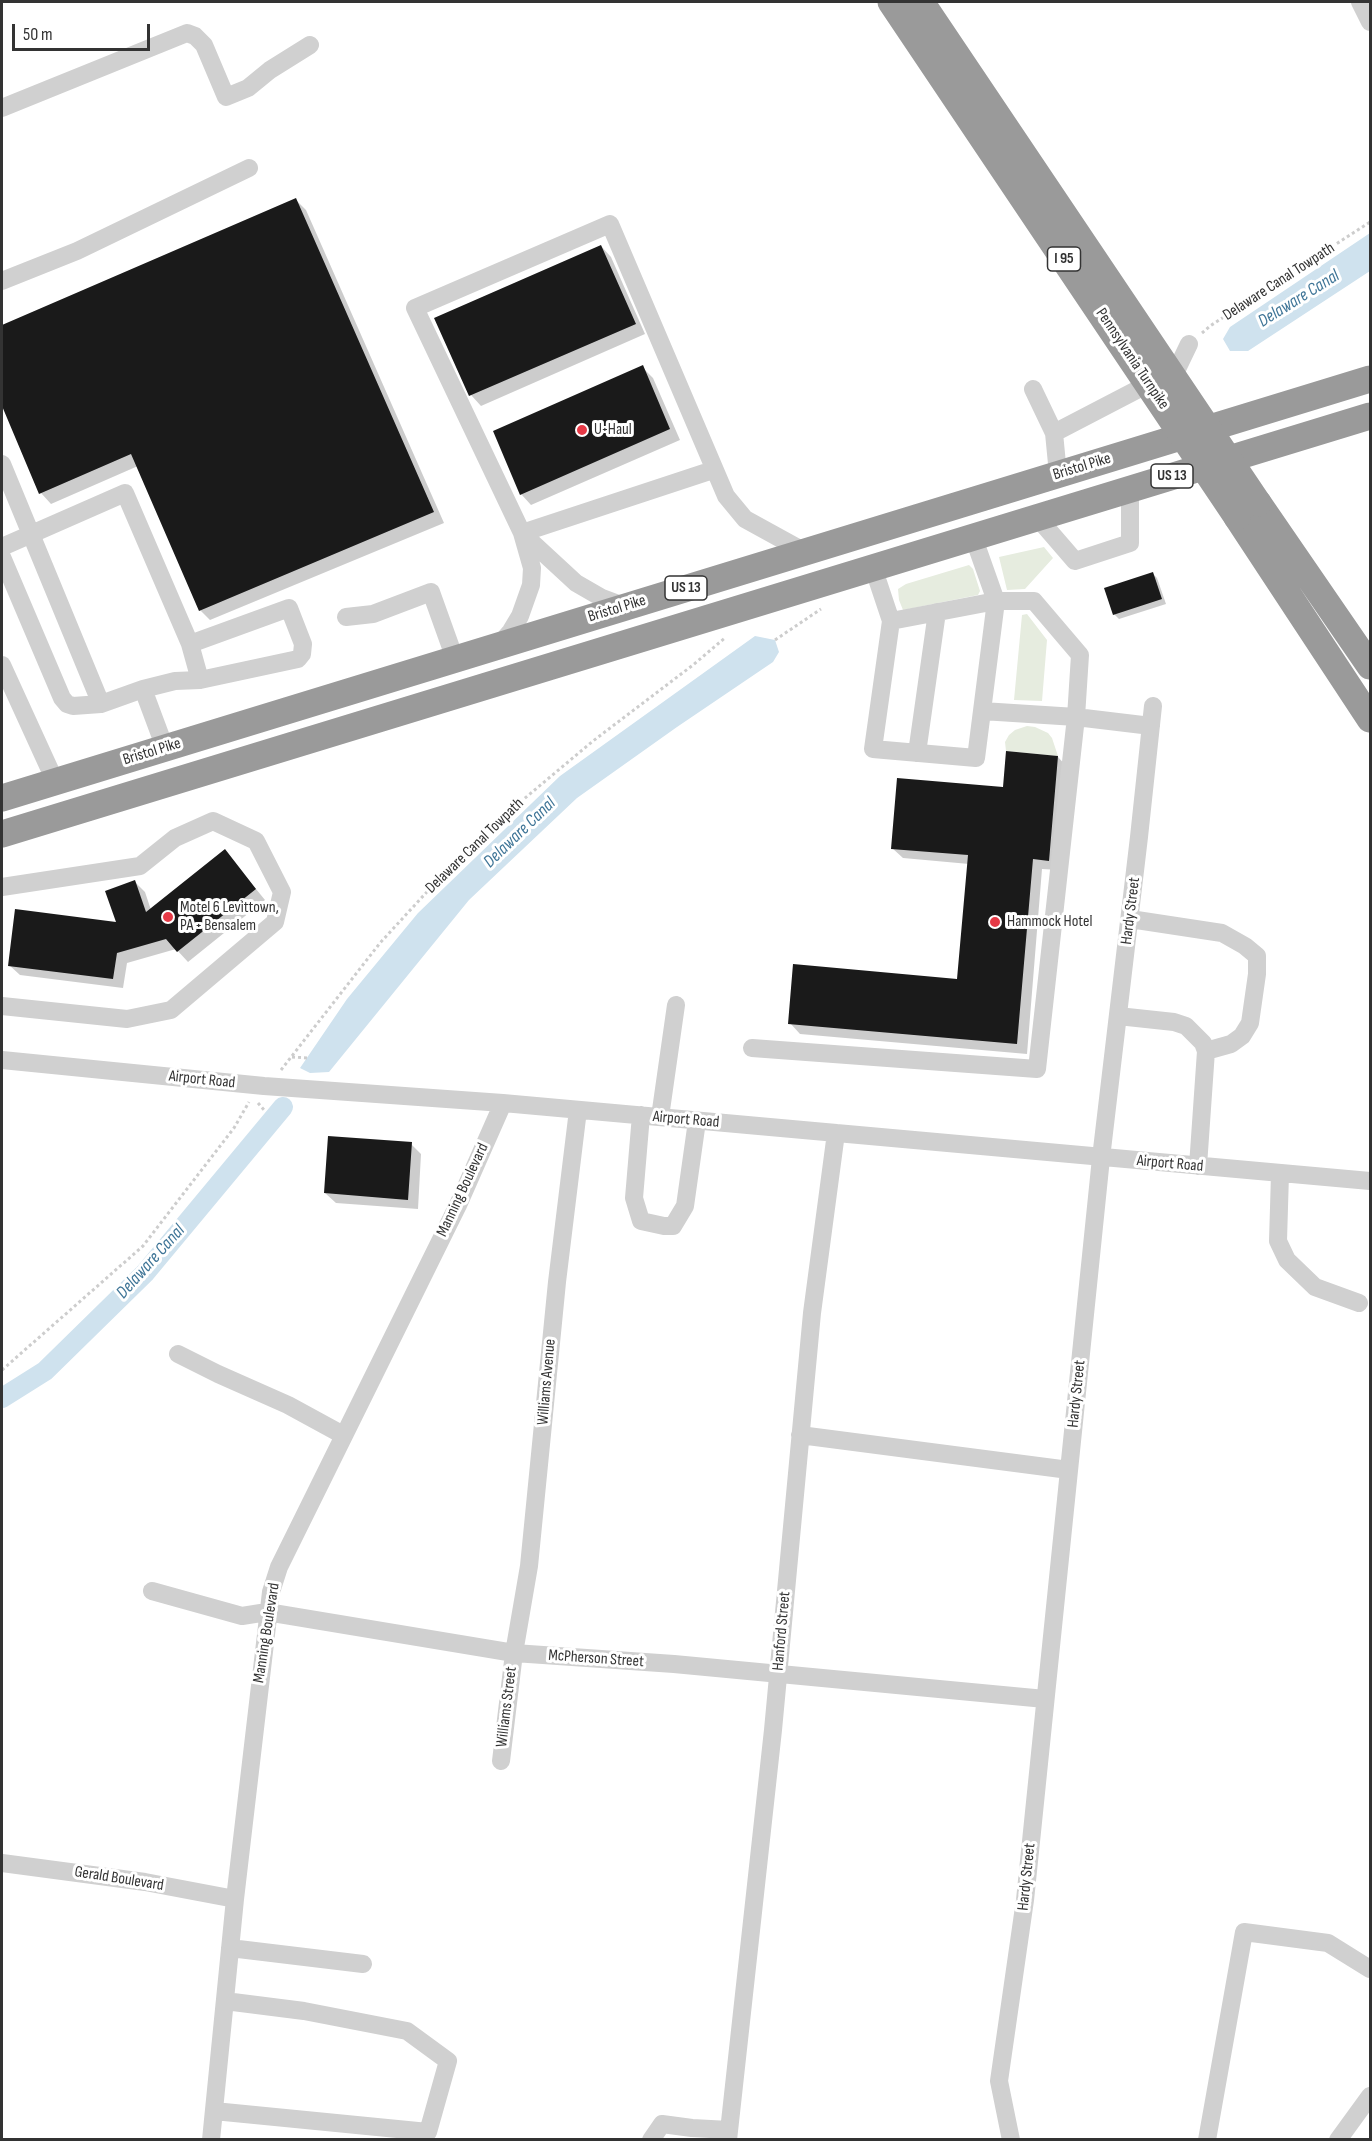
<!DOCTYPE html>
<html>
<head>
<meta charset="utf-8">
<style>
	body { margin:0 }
	#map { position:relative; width:1372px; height:2141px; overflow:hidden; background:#fff; font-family:"Sofia Sans Condensed",sans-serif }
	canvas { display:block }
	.frame { position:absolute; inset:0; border:3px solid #333; pointer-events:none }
	.scale { position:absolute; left:12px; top:24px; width:138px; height:27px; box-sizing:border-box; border:3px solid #333; border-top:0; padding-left:8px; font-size:18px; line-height:21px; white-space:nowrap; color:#333; -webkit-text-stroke:4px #fff; paint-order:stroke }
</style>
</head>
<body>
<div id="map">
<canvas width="1372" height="2141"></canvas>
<div class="frame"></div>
<div class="scale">50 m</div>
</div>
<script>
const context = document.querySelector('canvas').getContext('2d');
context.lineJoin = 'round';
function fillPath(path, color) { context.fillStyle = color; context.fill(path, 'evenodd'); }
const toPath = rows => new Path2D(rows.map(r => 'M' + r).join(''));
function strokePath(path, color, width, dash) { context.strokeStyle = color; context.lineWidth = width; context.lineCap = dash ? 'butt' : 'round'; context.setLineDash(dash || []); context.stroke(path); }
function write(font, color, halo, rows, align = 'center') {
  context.font = font + ' "Sofia Sans Condensed",sans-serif'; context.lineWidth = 6; context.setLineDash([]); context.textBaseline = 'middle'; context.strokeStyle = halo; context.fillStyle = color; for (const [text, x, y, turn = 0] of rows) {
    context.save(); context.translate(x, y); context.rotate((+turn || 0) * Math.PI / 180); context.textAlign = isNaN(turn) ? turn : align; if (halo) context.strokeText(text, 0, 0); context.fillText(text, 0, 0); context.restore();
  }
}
const green = toPath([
	[1044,547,1053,558,1025,589,1007,590,999,557],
	[969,565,973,569,980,591,978,595,903,610,899,600,898,589,906,584],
	[1027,614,1047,640,1042,701,1014,700,1022,615],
	[1027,726,1035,727,1048,733,1052,738,1058,756,1006,751,1005,742,1009,735,1015,730]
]);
const water = toPath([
	[1370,233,1370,271,1248,351,1230,351,1223,339,1230,327],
	[755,636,775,640,779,652,773,662,677,727,577,798,469,900,329,1072,310,1073,300,1068,347,999,418,913,560,776]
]);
const shadow = toPath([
	[296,200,306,210,444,523,210,620,200,610,138,466,51,504,41,493,2,402,2,327],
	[601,246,611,257,645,334,481,406,471,395],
	[642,367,653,378,680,440,531,505,521,494],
	[1153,574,1157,578,1166,604,1119,619,1114,614],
	[1058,757,1068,768,1059,870,1042,869,1027,1054,800,1034,790,1023,959,980,969,864,903,858,892,848,1004,789],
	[225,851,265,900,188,962,176,949,127,963,123,988,20,975,9,965,118,924,135,882,145,892,151,910],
	[411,1144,421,1154,418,1209,336,1203,325,1193]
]);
const canal = toPath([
	[2,1398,45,1371,145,1273,283,1107]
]);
const building = toPath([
	[296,198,434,512,199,611,131,454,39,494,2,406,2,325],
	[601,245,636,324,469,396,434,318],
	[643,365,670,429,520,495,493,431],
	[1153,572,1162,599,1113,615,1104,588],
	[1006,751,1058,756,1049,861,1033,859,1017,1044,788,1024,793,964,957,979,968,855,891,849,897,778,1003,787],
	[225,849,256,889,177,952,166,939,117,953,113,979,8,966,15,909,116,922,105,891,135,880,146,912],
	[328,1136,412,1142,408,1200,324,1193]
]);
const path = toPath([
	[1202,333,1210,326,1370,222],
	[775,640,821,609],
	[292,1057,308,1058],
	[281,1070,380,943,436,882,506,814,593,741,693,665,726,637],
	[258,1103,264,1110],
	[2,1370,143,1246,234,1128,249,1102]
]);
const minor = toPath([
	[1360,2,1370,22],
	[2,108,187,33,195,36,204,45,226,97,248,88,270,70,310,45],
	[2,281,77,251,249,168],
	[1033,389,1054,433,1058,474],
	[1054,433,1177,369,1189,344],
	[2,464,101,704,143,689,175,681,200,680,298,659,302,654,303,644,289,608,190,644],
	[1037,517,1075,561,1130,543,1130,489],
	[522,533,713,470],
	[524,535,576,583,602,598,626,607],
	[973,536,996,601,1034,601,1080,655,1076,717,982,711],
	[2,547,125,493,190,644,200,680],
	[2,557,62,698,67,704,73,706,101,704],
	[873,567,891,621],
	[996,601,976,758,873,749,891,621,996,601],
	[346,617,373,614,431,592,455,659],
	[499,645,511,631,520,616,531,585,532,568,522,533,415,308,610,224,726,496,745,519,805,552],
	[2,665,55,781],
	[143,689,165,748],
	[917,753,937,612],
	[2,887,140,866,175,838,213,821,256,841,282,892,275,922,171,1010,127,1019,2,1006],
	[1130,919,1222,933,1245,946,1257,956,1257,974,1250,1023,1242,1036,1231,1044,1206,1051],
	[1118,1016,1174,1022,1186,1026,1203,1043,1206,1051,1198,1166],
	[752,1048,1037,1069,1076,717,1151,726],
	[2,1060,264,1086,503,1103,1370,1181],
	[641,1115,634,1198,641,1221,664,1226,673,1226,685,1206,697,1121],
	[660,1117,676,1005],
	[1280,1174,1278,1241,1287,1260,1315,1287,1359,1303],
	[178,1354,218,1374,288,1405,343,1435],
	[800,1435,1069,1470],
	[152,1591,242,1616,267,1612,514,1653,674,1664,1045,1699],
	[501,1761,514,1653,529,1566,557,1282,578,1110],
	[2,1863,145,1882,235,1899],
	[230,1948,363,1964],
	[214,2111,428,2132,448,2061,407,2031,304,2011,225,2001],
	[211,2140,235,1899,271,1592,279,1567,458,1205,503,1103],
	[651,2140,662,2124,692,2128,729,2130],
	[728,2140,773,1730,812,1313,836,1133],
	[1011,2140,999,2081,1025,1900,1101,1158,1139,837,1153,706],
	[1207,2140,1244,1932,1328,1943,1370,1969],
	[1338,2140,1370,2096]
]);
const highway = toPath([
	[1258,503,1370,666],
	[1237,517,1370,719],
	[2,798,1370,379],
	[2,834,1370,416]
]);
const highwayBridge = toPath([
	[891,2,1237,517],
	[921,2,1258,503]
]);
const markers = [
	[582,430,6,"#e63946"],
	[168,917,6,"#e63946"],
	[995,922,6,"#e63946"]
];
const shields = [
	[1064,259,33],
	[1172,476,42],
	[686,588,42]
];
const shieldNames = [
	["I 95",1064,259],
	["US 13",1172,476],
	["US 13",686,588]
];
const streetNames = [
	["Delaware Canal Towpath",1279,282,-33],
	["Pennsylvania Turnpike",1132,359,56],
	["Bristol Pike",1082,467,-17],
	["Bristol Pike",617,609,-17],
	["Bristol Pike",152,752,-17],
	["Delaware Canal Towpath",475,846,-44],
	["Hardy Street",1131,911,-83],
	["Airport Road",202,1080,6],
	["Airport Road",686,1120,5],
	["Airport Road",1170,1164,5],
	["Manning Boulevard",463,1190,-65],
	["Williams Avenue",547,1382,-85],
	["Hardy Street",1077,1394,-84],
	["Hanford Street",782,1631,-85],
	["Manning Boulevard",267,1633,-81],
	["McPherson Street",596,1659,4],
	["Williams Street",507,1707,-83],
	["Hardy Street",1027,1877,-84],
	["Gerald Boulevard",119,1879,9]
];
const poiNames = [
	["U-Haul",594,430],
	["Motel 6 Levittown,",180,908],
	["PA - Bensalem",180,926],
	["Hammock Hotel",1007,922]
];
const waterNames = [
	["Delaware Canal",1299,299,-32],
	["Delaware Canal",520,833,-44],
	["Delaware Canal",151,1262,-48]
];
fillPath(green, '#e6ecdf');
fillPath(water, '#cfe2ee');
fillPath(shadow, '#0003');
strokePath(canal, '#cfe2ee', 20);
fillPath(building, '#1a1a1a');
strokePath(path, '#cdcdcd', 3, [3, 3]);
strokePath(minor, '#d0d0d0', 18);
strokePath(highway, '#9a9a9a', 27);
strokePath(highwayBridge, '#9a9a9a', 27);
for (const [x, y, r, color] of markers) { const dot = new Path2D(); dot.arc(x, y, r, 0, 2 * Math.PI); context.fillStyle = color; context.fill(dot); strokePath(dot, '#fff', 2); }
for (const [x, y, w] of shields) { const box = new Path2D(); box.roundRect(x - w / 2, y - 12, w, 24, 4.5); context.fillStyle = '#fff'; context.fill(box); strokePath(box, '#333', 1.5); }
write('bold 15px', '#333', null, shieldNames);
write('16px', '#333', '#fff', streetNames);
write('16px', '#333', '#fff', poiNames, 'left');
write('italic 18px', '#3f7597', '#fff', waterNames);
</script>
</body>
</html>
